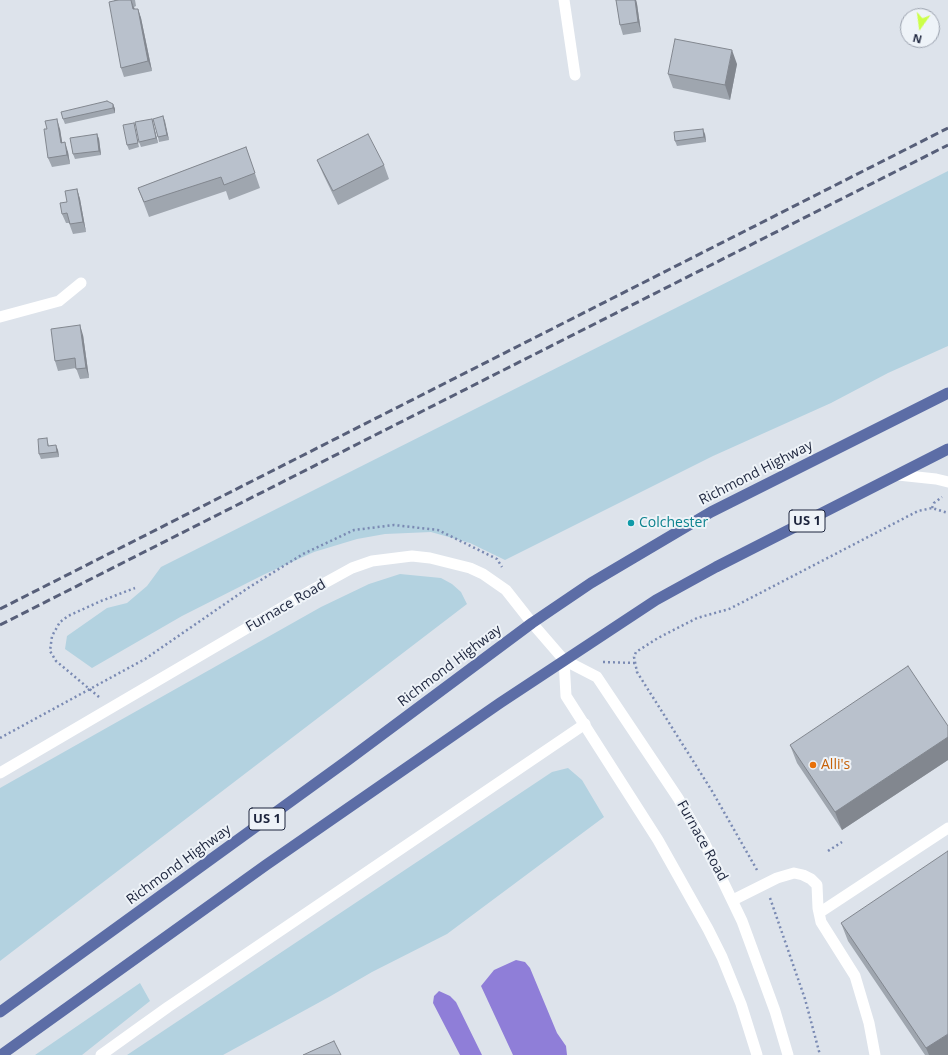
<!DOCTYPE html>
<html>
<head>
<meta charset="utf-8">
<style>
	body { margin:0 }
	#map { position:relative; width:948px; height:1055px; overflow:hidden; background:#dde3eb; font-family:"Open Sans",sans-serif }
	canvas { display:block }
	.north { position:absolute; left:900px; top:8px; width:40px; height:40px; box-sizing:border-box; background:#eef3f8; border:1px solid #9aa1ad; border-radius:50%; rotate:194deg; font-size:11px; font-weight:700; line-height:16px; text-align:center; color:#1d253d }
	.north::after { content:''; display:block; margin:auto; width:14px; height:18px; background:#ccff48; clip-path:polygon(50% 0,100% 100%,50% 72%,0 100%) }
</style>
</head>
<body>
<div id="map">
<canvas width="948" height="1055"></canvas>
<div class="north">N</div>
</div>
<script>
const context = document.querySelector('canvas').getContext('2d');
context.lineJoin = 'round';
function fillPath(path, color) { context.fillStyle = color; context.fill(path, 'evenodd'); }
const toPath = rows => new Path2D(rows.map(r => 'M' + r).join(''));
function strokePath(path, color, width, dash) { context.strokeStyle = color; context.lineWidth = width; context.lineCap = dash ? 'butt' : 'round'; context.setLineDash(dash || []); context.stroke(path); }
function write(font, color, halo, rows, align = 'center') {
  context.font = font + ' "Open Sans",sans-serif'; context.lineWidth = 4; context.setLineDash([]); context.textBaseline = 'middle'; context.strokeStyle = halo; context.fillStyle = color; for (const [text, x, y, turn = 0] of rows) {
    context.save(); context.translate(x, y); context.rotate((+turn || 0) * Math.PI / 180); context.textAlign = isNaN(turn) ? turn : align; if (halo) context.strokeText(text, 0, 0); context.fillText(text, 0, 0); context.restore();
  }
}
const green = toPath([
	[948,171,948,346,888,373,831,403,713,456,505,560,470,543,431,532,385,534,357,539,314,552,263,575,182,616,92,668,65,649,67,636,107,608,127,603,147,586,161,567],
	[400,574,441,578,452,584,461,592,467,604,0,961,0,788,321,607,369,584],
	[568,768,582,780,604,817,447,934,372,972,329,997,223,1055,127,1055,552,772],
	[140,983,150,1001,82,1055,35,1055]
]);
const water = toPath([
	[516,960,525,962,530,968,557,1033,566,1046,567,1055,513,1055,481,986,494,970],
	[439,991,450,996,456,1002,482,1055,460,1055,433,1003,434,996]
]);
const path = toPath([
	[932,508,934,503,942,497],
	[603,662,635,663],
	[99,697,56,661,50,651,52,636,60,622,68,616,101,601,135,588],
	[0,738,145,659,248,588,303,554,354,530,394,525,438,530,497,559,502,567],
	[828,851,842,842],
	[757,870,712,791,637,672,634,657,636,652,658,638,697,618,729,609,741,603,918,511,932,508,948,513],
	[770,898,805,999,820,1055]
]);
const service = toPath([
	[0,317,59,301,81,283],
	[898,475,936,479,948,482],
	[733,900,777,878,794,873,803,875,811,879,817,885,818,908,821,922,855,976,869,1023,875,1055],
	[819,913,948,828],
	[101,1055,168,1007,585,724]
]);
const minor = toPath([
	[564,0,575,75]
]);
const tertiary = toPath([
	[0,773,312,590,352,568,372,561,412,556,430,558,470,568,483,574,506,590,532,623]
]);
const secondary = toPath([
	[532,623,564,660,597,677,678,798,704,842,742,921,775,1011,788,1055],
	[564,660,566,696,658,840,708,929,722,957,741,1004,757,1055]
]);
const primary = toPath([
	[0,1012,348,760,532,623,591,583,711,512,948,393],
	[1,1055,266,865,500,703,656,600,716,567,948,449]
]);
const rail = toPath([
	[0,609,948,128],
	[0,625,948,145]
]);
const wall = toPath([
	[114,0,135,0,136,6,134,7,135,9,138,9,141,18,152,71,124,77,121,68],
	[616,0,636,0,637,4,641,32,623,35,620,25],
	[737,64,730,100,673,88,668,74],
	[113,104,115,109,115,113,65,124,63,119],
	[163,116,169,140,159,142,158,137],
	[152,119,158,143,141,147,139,142],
	[134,123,135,128,139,147,129,150,127,145],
	[60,129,62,143,68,152,70,164,52,167,48,158],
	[97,134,99,139,101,155,75,159,73,154],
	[705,134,706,142,677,146,675,141],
	[246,147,260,188,229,200,226,191,149,217,138,188],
	[317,160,384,165,389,179,338,205,323,174],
	[77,189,80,199,86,232,73,234,69,223,66,223,62,214,67,202],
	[83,335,89,378,80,379,76,368,58,371,55,361],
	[48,443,49,446,58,450,59,457,41,459,39,454],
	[948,726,948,760,842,830,797,763,790,745],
	[841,923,948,1055,925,1055,848,941]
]);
const shadedWall = toPath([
	[131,0,134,8,136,19,133,9],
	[635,0,636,0,637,4,641,32,638,22],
	[138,9,141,18,152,71,148,61],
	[732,50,737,64,730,100,725,85],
	[113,104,115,109,115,113,113,108],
	[163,116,165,121,169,140,167,135],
	[57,119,60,129,64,153,61,143],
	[152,119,158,143,156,138],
	[703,129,705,134,706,142,704,137],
	[97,134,99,139,101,155,99,151],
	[65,142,68,152,70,164,67,155],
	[77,189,80,199,86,232,83,222],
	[80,325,83,335,89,378,86,368],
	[56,445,58,450,59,457,57,452],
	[948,737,948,760,842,830,835,812],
	[948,1034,948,1055,929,1055,926,1048]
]);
const building = toPath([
	[118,0,131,0,133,9,138,9,148,61,121,68,109,2,118,0],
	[616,0,635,0,638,22,620,25,616,0],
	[675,39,732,50,725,85,668,74,675,39],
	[107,101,113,104,113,108,63,119,61,112,107,101],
	[163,116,167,135,158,137,153,119,163,116],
	[57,119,61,143,65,142,67,155,48,158,44,129,47,129,45,121,57,119],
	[152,119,156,138,139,142,135,122,152,119],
	[134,123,138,143,127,145,123,125,134,123],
	[703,129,704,137,675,141,674,132,703,129],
	[97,134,99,151,73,154,70,138,97,134],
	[368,134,384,165,333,191,317,160,368,134],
	[246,147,255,173,224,185,221,177,144,202,138,188,246,147],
	[77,189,83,222,70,224,67,213,62,214,60,203,67,202,65,191,77,189],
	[80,325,86,368,76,369,75,358,55,361,51,329,80,325],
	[47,438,48,446,56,445,57,452,39,454,38,439,47,438],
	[908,666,948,726,948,737,835,812,790,745,908,666],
	[948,851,948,1034,926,1048,841,923,948,851],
	[334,1041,341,1055,303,1055,334,1041]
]);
const markers = [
	[631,523,4,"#0f9aa8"],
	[813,765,4,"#e8710a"]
];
const shields = [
	[807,521,36],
	[267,819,36]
];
const shieldNames = [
	["US 1",807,521],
	["US 1",267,819]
];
const streetNames = [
	["Richmond Highway",756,473,-27],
	["Furnace Road",286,606,-30],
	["Richmond Highway",450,666,-37],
	["Furnace Road",702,841,61],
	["Richmond Highway",179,865,-36]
];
const cultureNames = [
	["Colchester",639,523]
];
const foodNames = [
	["Alli's",821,765]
];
fillPath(green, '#b3d2e0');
fillPath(water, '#8f7ed8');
strokePath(path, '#7a8ab3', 2.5, [2, 3]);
strokePath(service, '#fff', 11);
strokePath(minor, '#fff', 11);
strokePath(tertiary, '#fff', 11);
strokePath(secondary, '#fff', 11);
strokePath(primary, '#5c6da6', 11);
strokePath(rail, '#575f79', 3, [8, 4]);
fillPath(wall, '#9fa6af');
fillPath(shadedWall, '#82878f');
fillPath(building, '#b9c1cc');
strokePath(building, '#82878f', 1);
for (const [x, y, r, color] of markers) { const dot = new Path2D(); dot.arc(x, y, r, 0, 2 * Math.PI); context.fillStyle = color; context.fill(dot); strokePath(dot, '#eef3f8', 1.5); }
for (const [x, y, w] of shields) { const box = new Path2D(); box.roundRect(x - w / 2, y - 11, w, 22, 3); context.fillStyle = '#eef3f8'; context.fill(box); strokePath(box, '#1d253d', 1); }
write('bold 13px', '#1d253d', null, shieldNames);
write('14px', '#1d253d', '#eef3f8', streetNames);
write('14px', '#0d838f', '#eef3f8', cultureNames, 'left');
write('14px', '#c56008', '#eef3f8', foodNames, 'left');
</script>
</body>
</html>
